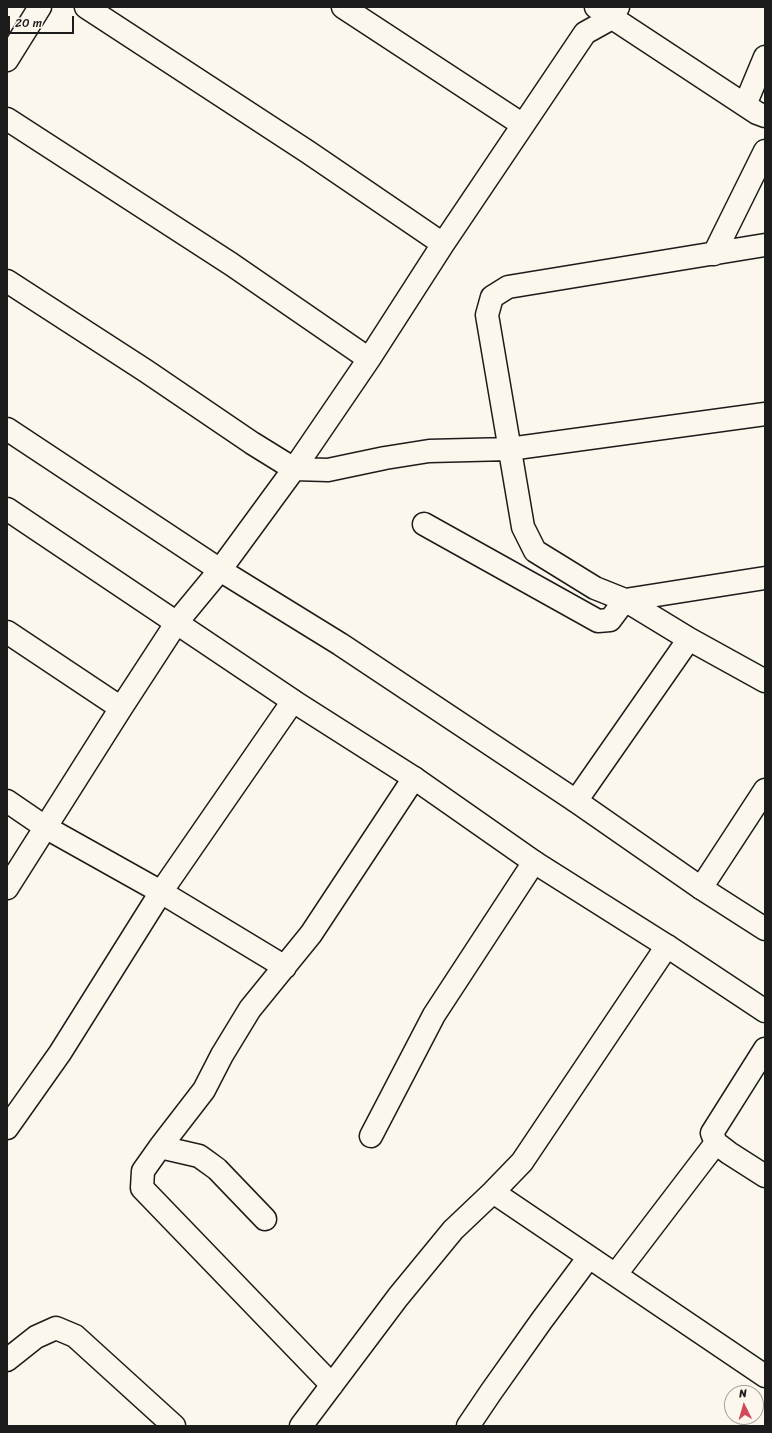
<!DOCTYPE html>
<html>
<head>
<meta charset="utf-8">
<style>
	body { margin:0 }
	#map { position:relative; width:772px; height:1433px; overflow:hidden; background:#fbf7ec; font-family:Sriracha,sans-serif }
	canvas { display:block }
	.frame { position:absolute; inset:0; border:8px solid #1c1c1c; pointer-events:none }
	.north { position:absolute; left:724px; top:1385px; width:40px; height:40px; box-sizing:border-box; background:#fbf7ec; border:1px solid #a29f99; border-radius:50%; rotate:355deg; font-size:11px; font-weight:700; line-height:16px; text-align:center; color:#1c1c1c }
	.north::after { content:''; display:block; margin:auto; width:14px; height:18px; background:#d1495b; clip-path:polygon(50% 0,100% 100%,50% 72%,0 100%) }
	.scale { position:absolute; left:8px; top:16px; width:66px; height:18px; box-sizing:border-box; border:2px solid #1c1c1c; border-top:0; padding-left:5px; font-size:12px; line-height:14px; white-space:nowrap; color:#1c1c1c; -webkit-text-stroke:3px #fbf7ec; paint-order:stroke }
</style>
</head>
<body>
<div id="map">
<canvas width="772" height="1433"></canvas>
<div class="frame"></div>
<div class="north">N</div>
<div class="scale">20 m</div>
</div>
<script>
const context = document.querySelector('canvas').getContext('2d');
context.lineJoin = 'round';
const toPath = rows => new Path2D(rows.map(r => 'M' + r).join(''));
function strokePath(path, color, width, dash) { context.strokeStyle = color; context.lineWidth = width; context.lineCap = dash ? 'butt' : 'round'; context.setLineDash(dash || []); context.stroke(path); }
const street = toPath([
	[86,7,308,152,443,244],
	[343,7,523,125],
	[596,7,757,113,765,116],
	[7,60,40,7],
	[745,105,765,57],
	[7,119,231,264,369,359],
	[765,245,508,287,492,297,487,315,523,527,535,551,595,588,625,600,689,639,765,681],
	[714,254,765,151],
	[7,281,146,371,252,443,294,469,328,470,385,458,429,451,509,449,765,414],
	[424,524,598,621,610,620,625,600,765,578],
	[7,632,121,708],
	[7,801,45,827,161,892,285,967],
	[576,801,689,639],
	[7,888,121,708,177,622,220,570,294,469,369,359,443,244,585,33,612,18,618,7],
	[701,888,765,790],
	[765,1049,712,1133,716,1143,729,1153,765,1176],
	[7,1128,60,1053,161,892,293,701],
	[371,1136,434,1015,534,862],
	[160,1147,199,1156,206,1161,217,1169,265,1219],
	[493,1192,765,1376],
	[616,1274,716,1143],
	[7,1360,36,1337,56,1328,75,1336,174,1426],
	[332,1385,142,1188,143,1171,160,1147,204,1090,222,1055,250,1009,311,934,414,778],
	[301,1426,398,1297,453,1230,493,1192,522,1162,667,946],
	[468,1426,491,1392,542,1320,589,1257]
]);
const highway = toPath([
	[7,429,220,570,340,644,576,801,701,888,765,929],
	[7,509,293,701,414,778,534,862,667,946,765,1011]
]);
strokePath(street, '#1c1c1c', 25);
strokePath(highway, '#1c1c1c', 25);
strokePath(street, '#fbf7ec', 22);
strokePath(highway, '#fbf7ec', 22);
</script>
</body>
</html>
